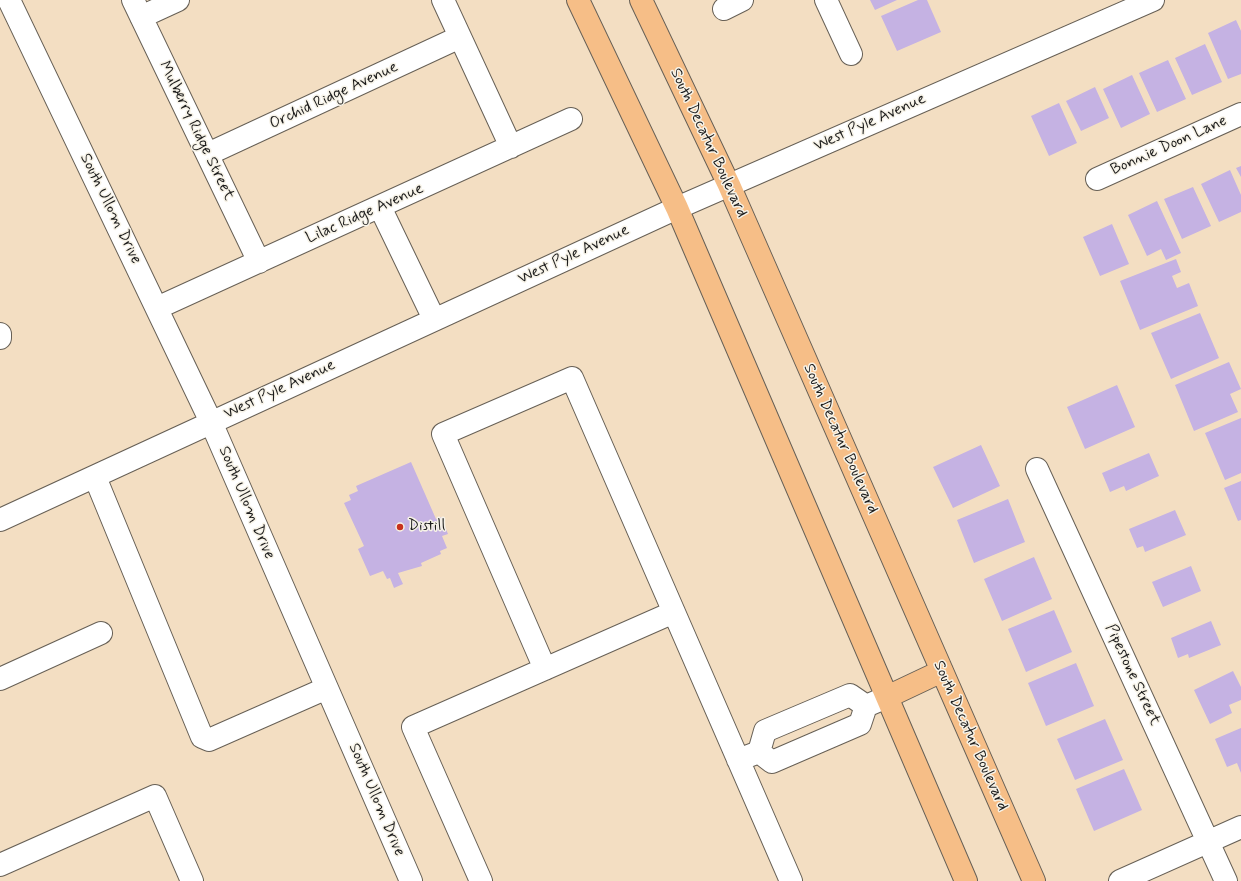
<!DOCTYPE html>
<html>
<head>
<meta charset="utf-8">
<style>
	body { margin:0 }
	canvas { display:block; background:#f3dec2 }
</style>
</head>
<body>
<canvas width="1241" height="881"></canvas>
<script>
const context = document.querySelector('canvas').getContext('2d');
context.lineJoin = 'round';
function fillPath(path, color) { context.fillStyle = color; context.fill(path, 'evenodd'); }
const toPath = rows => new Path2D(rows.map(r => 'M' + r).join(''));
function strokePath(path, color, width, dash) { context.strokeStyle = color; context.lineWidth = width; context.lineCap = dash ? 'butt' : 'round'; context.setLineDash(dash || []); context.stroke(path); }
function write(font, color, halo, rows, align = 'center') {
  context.font = font + ' Mynerve,sans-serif'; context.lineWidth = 3; context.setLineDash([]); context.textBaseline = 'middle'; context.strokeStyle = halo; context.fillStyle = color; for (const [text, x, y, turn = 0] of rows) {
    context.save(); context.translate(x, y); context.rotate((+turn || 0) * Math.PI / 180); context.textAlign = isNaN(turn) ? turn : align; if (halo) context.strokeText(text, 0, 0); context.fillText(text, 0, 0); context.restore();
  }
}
const building = toPath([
	[870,0,897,0,875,10],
	[918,0,927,0,941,32,897,51,881,16],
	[1236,20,1241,31,1241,74,1228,79,1208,33],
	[1205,44,1222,82,1192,95,1175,58],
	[1168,60,1186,99,1157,112,1139,73],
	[1132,75,1150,114,1121,128,1103,89],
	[1095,87,1109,118,1081,131,1066,101],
	[1059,103,1077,143,1049,156,1031,116],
	[1241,166,1241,177,1236,168],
	[1230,170,1241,195,1241,212,1219,222,1201,184],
	[1193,187,1211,226,1182,239,1164,199],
	[1157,201,1181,253,1166,260,1161,249,1147,256,1128,215],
	[1112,224,1129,264,1100,276,1083,237],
	[1176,259,1181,272,1172,276,1177,288,1189,283,1198,306,1140,330,1120,281],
	[1200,313,1219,358,1171,379,1151,333],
	[1229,362,1241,389,1230,394,1238,412,1194,431,1175,385],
	[1117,385,1135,427,1085,449,1067,407],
	[1241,418,1241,473,1225,480,1205,433],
	[981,445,1000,486,953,508,933,467],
	[1149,453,1159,476,1126,491,1124,486,1110,492,1102,473],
	[411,462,436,519,441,517,448,534,442,536,447,548,440,551,441,554,421,563,422,566,398,573,403,584,394,588,390,578,387,579,383,571,370,576,358,549,364,546,344,503,351,500,349,495,358,491,356,486],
	[1241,481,1241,520,1238,521,1224,488],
	[1008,499,1025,542,974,563,957,520],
	[1175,510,1186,535,1145,552,1143,546,1137,548,1129,529],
	[1034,557,1052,599,1002,621,984,579],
	[1191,566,1201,591,1163,607,1152,582],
	[1054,610,1072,652,1026,672,1008,629],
	[1211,621,1221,645,1189,658,1188,654,1178,658,1171,638],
	[1076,663,1094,706,1046,726,1028,683],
	[1233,671,1241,687,1241,700,1229,705,1232,713,1210,724,1194,690],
	[1105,719,1123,760,1075,780,1057,739],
	[1241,728,1241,773,1237,763,1227,767,1215,739],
	[1124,769,1142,810,1094,831,1076,789]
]);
const minor = toPath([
	[9,0,211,422,411,881],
	[133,0,259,262],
	[443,0,511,147],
	[826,0,851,54],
	[724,9,742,0],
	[141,17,178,0],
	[208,154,460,37],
	[1097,179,1241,114],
	[380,207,434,319],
	[157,308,571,119],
	[0,334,0,338],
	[1037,469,1226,881],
	[95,477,202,737,209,740,327,688],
	[0,520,677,208,1153,0],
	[545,669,443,434,572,378,791,881],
	[0,679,101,633],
	[759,752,772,762,860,724,866,706,880,700],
	[738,760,759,752,765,731,850,695,866,706],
	[0,865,155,796,192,881],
	[481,881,413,727,674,612],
	[1120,881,1241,827]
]);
const major = toPath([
	[578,0,677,208,966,881],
	[641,0,729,185,1034,881],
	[887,697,942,671]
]);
const markers = [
	[400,527,4,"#c8321e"]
];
const streetNames = [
	["Orchid Ridge Avenue",334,96,-25],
	["West Pyle Avenue",870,123,-24],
	["Mulberry Ridge Street",196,131,64],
	["South Decatur Boulevard",708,143,65],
	["Bonnie Doon Lane",1169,146,-24],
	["South Ullom Drive",110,209,64],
	["Lilac Ridge Avenue",365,214,-24],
	["West Pyle Avenue",574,255,-25],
	["West Pyle Avenue",280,390,-25],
	["South Decatur Boulevard",840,439,66],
	["South Ullom Drive",246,503,67],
	["Pipestone Street",1132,675,65],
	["South Decatur Boulevard",970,736,66],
	["South Ullom Drive",376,800,67]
];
const poiNames = [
	["Distill",408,527]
];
fillPath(building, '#c5b2e3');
strokePath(minor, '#676056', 24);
strokePath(major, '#676056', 24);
strokePath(minor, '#fff', 22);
strokePath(major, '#f6be87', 22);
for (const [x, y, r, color] of markers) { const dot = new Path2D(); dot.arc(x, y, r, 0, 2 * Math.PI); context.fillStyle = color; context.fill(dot); strokePath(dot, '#f7f3e8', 1.5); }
write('16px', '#1c1c1c', '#f7f3e8', streetNames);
write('16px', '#1c1c1c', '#f7f3e8', poiNames, 'left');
</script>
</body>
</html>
